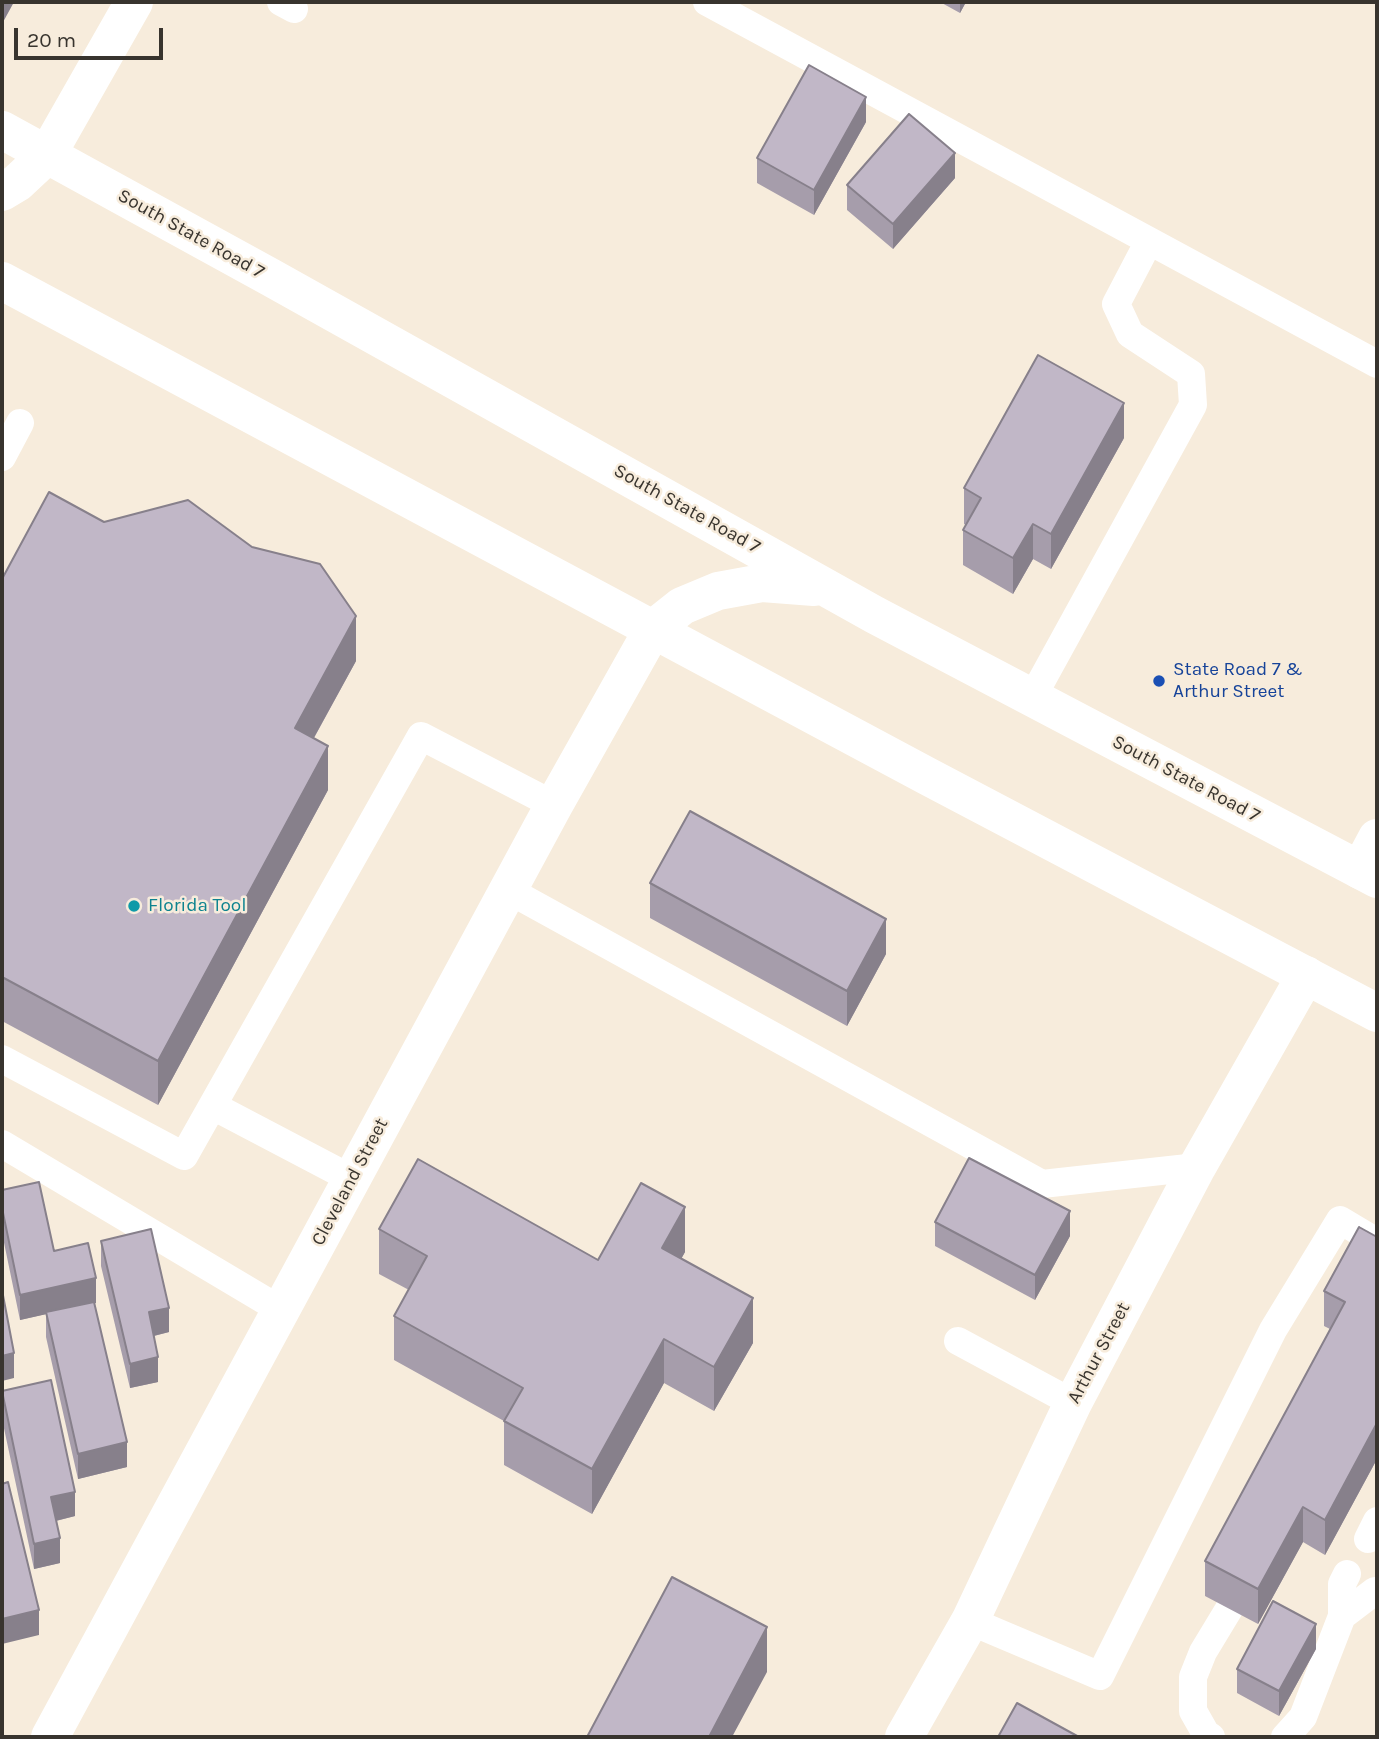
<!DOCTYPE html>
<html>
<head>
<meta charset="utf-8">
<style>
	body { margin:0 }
	#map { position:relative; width:1379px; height:1739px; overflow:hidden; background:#f7ecdc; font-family:Karla,sans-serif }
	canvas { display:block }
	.frame { position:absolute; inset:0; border:4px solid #38342e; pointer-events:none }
	.scale { position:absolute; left:14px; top:28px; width:149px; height:32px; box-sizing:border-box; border:4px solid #38342e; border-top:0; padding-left:9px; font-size:21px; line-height:24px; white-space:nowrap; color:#38342e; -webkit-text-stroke:5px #f7ecdc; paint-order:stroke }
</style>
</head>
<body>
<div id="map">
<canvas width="1379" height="1739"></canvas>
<div class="frame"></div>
<div class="scale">20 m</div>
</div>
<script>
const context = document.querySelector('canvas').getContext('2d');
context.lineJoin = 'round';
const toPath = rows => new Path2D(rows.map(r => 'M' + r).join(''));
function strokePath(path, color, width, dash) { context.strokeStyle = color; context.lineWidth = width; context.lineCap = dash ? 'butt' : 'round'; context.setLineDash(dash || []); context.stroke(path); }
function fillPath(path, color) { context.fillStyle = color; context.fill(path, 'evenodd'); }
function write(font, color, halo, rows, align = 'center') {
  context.font = font + ' Karla,sans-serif'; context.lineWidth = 5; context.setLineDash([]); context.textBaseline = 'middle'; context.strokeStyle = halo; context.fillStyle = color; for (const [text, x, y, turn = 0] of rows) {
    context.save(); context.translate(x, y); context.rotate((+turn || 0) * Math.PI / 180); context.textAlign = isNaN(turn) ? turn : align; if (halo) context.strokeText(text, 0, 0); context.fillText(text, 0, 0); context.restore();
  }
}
const lane = toPath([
	[281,2,294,9],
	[707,2,1377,364],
	[2,457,20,423],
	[1032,698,1193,405,1191,374,1130,334,1116,304,1149,241],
	[508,890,1042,1184,1197,1167],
	[2,1059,184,1156,421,736,554,805],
	[213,1106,352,1179],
	[2,1144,281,1310],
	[958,1341,1073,1403],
	[1368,1539,1377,1521],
	[1342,1616,1375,1591],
	[970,1621,1100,1676,1273,1330,1340,1220,1377,1242],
	[1211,1737,1206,1734,1193,1711,1193,1677,1203,1652,1229,1609],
	[1285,1737,1303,1717,1342,1616,1342,1584,1347,1574]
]);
const street = toPath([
	[47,155,134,2],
	[1360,870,1377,838],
	[50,1737,554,805,653,629],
	[904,1737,970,1621,1073,1403,1197,1167,1306,975]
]);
const primary = toPath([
	[2,130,270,277,875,615,1377,879],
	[2,192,17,183,47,155],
	[2,281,927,776,1377,1013],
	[653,629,682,606,718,591,762,583,814,587]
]);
const wall = toPath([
	[940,2,966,2,960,13],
	[866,122,814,215,757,183,757,158],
	[955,178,893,249,847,210,847,185],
	[1124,438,1051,569,1033,559,1013,594,963,565,963,530,966,525,964,524,964,488],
	[2,579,356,661,314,738,328,790,158,1105,2,1021],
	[650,883,886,954,847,1026,650,918],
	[2,1190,96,1303,94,1303,127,1467,78,1479,46,1337,46,1314,20,1320,2,1233],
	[935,1222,1070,1236,1035,1300,935,1246],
	[379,1229,598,1260,685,1252,681,1259,753,1343,714,1411,664,1383,592,1514,504,1465,504,1421,394,1360,394,1316,409,1290,379,1274],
	[1377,1237,1377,1459,1325,1555,1303,1542,1258,1624,1205,1596,1205,1561,1330,1329,1324,1326,1324,1291],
	[101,1241,169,1332,154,1336,158,1382,130,1388,101,1266],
	[2,1391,75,1516,56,1521,60,1563,34,1569,2,1419],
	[1316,1649,1279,1716,1237,1693,1237,1669]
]);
const shadedWall = toPath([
	[2,2,14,2,2,24],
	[960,2,966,2,960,13],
	[866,97,866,122,814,215,814,190],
	[955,153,955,178,893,249,893,224],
	[1124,403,1124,438,1051,569,1051,534],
	[1033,524,1033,559,1013,594,1013,558],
	[356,616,356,661,295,772,295,728],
	[328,746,328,790,158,1105,158,1061],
	[886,919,886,954,847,1026,847,991],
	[685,1207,685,1252,662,1293,662,1248],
	[1070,1211,1070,1236,1035,1300,1035,1275],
	[96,1278,96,1303,20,1320,20,1295],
	[753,1298,753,1343,714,1411,714,1367],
	[169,1308,169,1332,149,1337,149,1312],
	[664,1339,664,1383,592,1514,592,1469],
	[14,1353,14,1378,2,1381,2,1356],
	[158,1357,158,1382,130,1388,130,1364],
	[1377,1423,1377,1459,1325,1555,1325,1520],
	[127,1442,127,1467,78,1479,78,1454],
	[75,1492,75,1516,51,1522,51,1497],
	[1303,1507,1303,1542,1258,1624,1258,1589],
	[60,1538,60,1563,34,1569,34,1544],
	[39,1610,39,1635,2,1644,2,1619],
	[1316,1624,1316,1649,1279,1716,1279,1691],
	[767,1627,767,1672,732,1737,709,1737]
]);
const building = toPath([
	[809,65,866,97,814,190,757,158,809,65],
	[909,114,955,153,893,224,847,185,909,114],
	[1038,355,1124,403,1051,534,1033,524,1013,558,963,530,981,498,964,488,1038,355],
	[49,492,104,522,188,500,252,547,320,564,356,616,295,728,328,746,158,1061,2,977,2,579,49,492],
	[690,811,886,919,847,991,650,883,690,811],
	[969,1158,1070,1211,1035,1275,935,1222,969,1158],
	[418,1159,598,1260,641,1183,685,1207,662,1248,753,1298,714,1367,664,1339,592,1469,504,1421,523,1388,394,1316,427,1256,379,1229,418,1159],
	[39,1182,54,1251,88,1243,96,1278,20,1295,2,1208,2,1190,39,1182],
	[1359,1227,1377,1237,1377,1423,1325,1520,1303,1507,1258,1589,1205,1561,1345,1302,1324,1291,1359,1227],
	[151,1229,169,1308,149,1312,158,1357,130,1364,101,1241,151,1229],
	[2,1290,14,1353,2,1356,2,1290],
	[94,1302,127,1442,78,1454,46,1312,94,1302],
	[51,1380,75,1492,51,1497,60,1538,34,1544,2,1391,51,1380],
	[8,1482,39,1610,2,1619,2,1484,8,1482],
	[672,1577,767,1627,709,1737,587,1737,672,1577],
	[1273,1601,1316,1624,1279,1691,1237,1669,1273,1601],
	[1017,1703,1079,1737,998,1737,1017,1703]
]);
const markers = [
	[1159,681,7,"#1a4fb4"],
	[134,906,7,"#0f9aa8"]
];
const streetNames = [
	["South State Road 7",191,234,29],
	["South State Road 7",687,509,29],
	["South State Road 7",1186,779,28],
	["Cleveland Street",350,1182,-62],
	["Arthur Street",1099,1353,-62]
];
const transitNames = [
	["State Road 7 &",1173,670],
	["Arthur Street",1173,692]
];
const cultureNames = [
	["Florida Tool",148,906]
];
strokePath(lane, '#fff', 28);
strokePath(street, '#fff', 38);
strokePath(primary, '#fff', 38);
fillPath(wall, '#a69dab');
fillPath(shadedWall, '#87808b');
fillPath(building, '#c1b7c7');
strokePath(building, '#87808b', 2);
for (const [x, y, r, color] of markers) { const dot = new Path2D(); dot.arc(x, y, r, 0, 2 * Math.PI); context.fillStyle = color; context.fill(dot); strokePath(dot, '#f7ecdc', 2.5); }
write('19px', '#38342e', '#f7ecdc', streetNames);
write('19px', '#164399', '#f7ecdc', transitNames, 'left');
write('19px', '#0d838f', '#f7ecdc', cultureNames, 'left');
</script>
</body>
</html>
